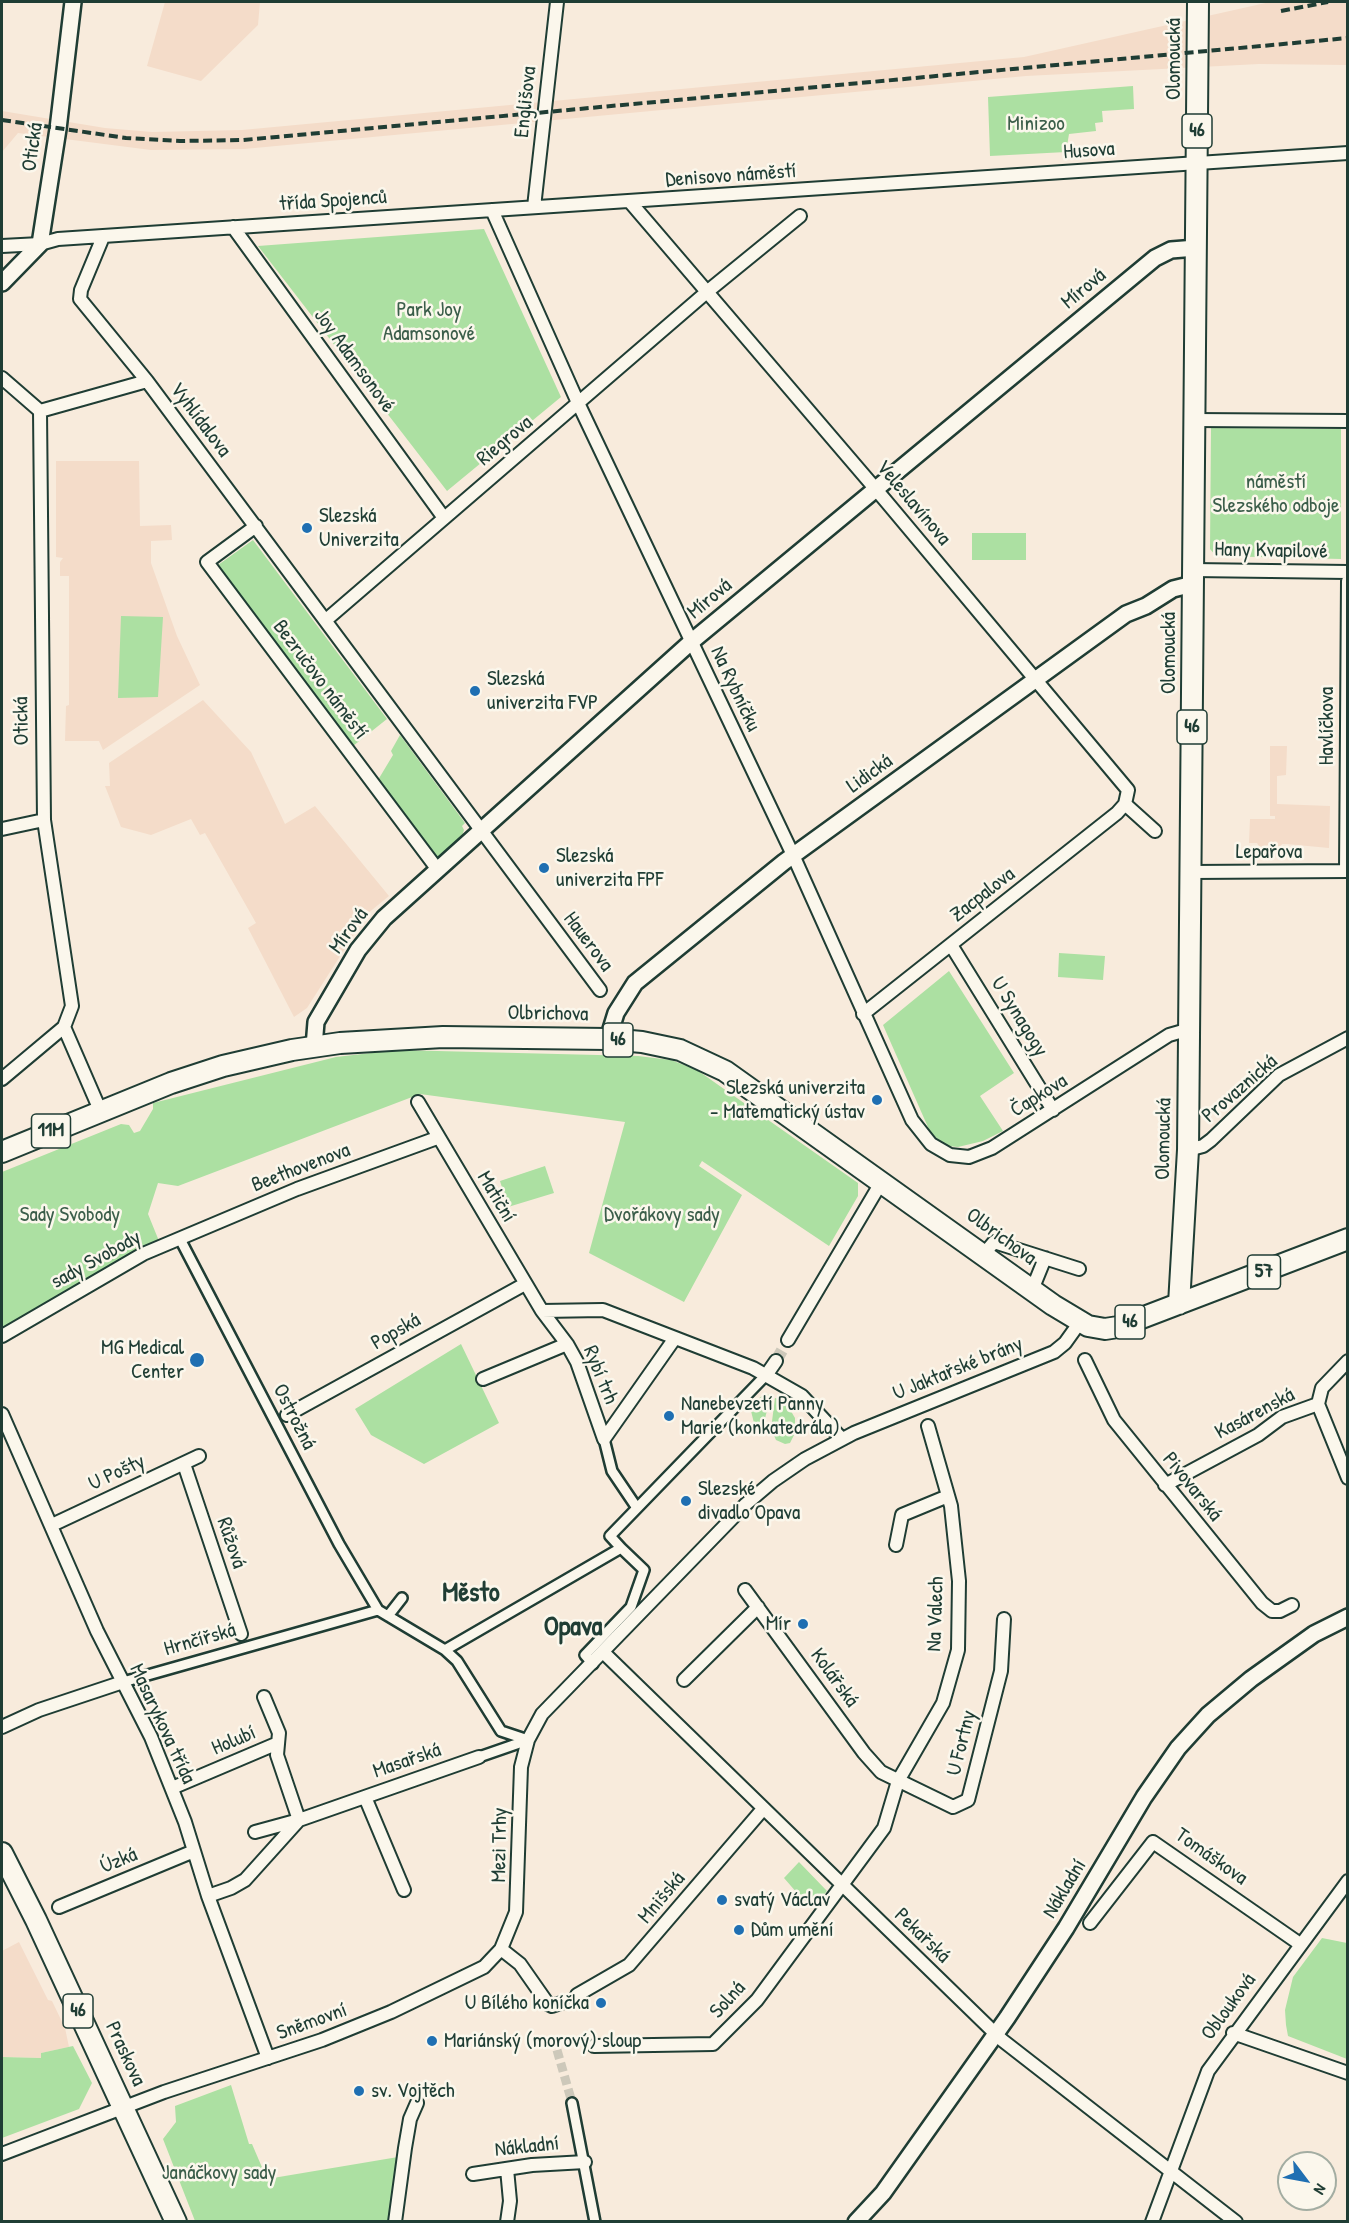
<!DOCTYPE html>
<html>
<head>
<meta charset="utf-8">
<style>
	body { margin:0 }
	#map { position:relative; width:1349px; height:2223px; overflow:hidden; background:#f8ebdc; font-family:"Patrick Hand",sans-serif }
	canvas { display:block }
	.frame { position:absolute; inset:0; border:3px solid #1f3d34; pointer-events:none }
	.north { position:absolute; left:1277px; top:2151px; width:60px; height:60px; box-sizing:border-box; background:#fbf7ec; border:2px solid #a3ada2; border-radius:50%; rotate:122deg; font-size:16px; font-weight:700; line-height:24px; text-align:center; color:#1f3d34 }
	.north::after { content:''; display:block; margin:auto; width:21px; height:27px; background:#1f6fb2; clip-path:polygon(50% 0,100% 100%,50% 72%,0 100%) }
</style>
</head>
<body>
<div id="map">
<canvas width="1349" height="2223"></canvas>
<div class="frame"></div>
<div class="north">N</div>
</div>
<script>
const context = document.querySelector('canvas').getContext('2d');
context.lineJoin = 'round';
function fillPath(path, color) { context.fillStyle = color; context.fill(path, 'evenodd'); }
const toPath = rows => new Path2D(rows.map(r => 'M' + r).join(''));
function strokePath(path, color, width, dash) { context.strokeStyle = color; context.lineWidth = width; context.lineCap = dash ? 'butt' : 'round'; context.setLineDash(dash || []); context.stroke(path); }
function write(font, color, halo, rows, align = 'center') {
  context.font = font + ' "Patrick Hand",sans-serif'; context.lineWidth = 5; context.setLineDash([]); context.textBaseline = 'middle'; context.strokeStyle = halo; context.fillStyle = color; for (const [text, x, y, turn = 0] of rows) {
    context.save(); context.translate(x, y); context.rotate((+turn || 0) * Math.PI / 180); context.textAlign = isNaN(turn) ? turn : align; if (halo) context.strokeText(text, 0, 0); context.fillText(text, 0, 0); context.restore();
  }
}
const built = toPath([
	[165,2,260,2,258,25,201,81,147,66],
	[1270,2,1347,2,1347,65,1259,64,1026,76,244,149,151,150,18,133,2,152,2,111,105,128,152,132,242,130,1024,57],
	[56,461,139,461,140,526,171,525,172,540,151,541,151,563,177,636,200,685,103,750,99,741,65,741,66,706,69,705,69,576,60,576,60,562,63,558,56,557],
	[203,700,251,752,285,824,315,806,389,896,367,914,307,1008,294,1017,248,928,256,923,205,833,200,835,191,819,151,835,121,827,105,786,110,786,109,763],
	[1270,746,1287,746,1286,775,1277,776,1277,804,1330,806,1329,848,1287,844,1282,844,1280,849,1260,848,1257,843,1249,843,1250,819,1275,819,1275,816,1270,816],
	[19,1942,48,2000,52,2001,65,2028,69,2047,41,2053,42,2058,2,2057,2,1951]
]);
const green = toPath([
	[1133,86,1134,109,1102,111,1103,122,1095,123,1096,131,1069,134,1066,152,990,156,988,97],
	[484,229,561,397,447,491,258,246],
	[1211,428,1341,429,1341,559,1216,556,1210,549],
	[972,533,1026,533,1026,560,972,560],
	[253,540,387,719,353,746,219,569,218,565],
	[121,616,163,617,158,697,118,698],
	[400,735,465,823,462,826,464,830,462,836,437,858,378,780,393,755,391,751],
	[1059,953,1105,956,1103,980,1058,977],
	[949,971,1014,1073,980,1096,1003,1131,983,1141,958,1147,948,1146,931,1134,883,1025],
	[397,1050,638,1056,671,1060,697,1070,858,1183,858,1196,829,1246,702,1161,699,1166,742,1195,684,1302,589,1253,625,1122,420,1094,178,1186,158,1183,148,1214,159,1241,2,1328,2,1172,121,1124,129,1125,134,1133,140,1131,153,1109,153,1103,336,1057],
	[545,1166,554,1193,508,1207,500,1181],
	[461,1344,499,1423,424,1464,371,1435,355,1409],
	[764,1394,770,1395,770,1399,762,1430,754,1423,751,1411,756,1401],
	[775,1398,785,1401,795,1418,795,1433,790,1443,785,1444,776,1440,771,1429],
	[799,1862,827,1891,811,1909,784,1878],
	[1322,1938,1347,1943,1347,2059,1288,2036,1286,2025,1285,2010,1293,1977],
	[73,2046,92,2083,79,2109,2,2138,2,2057,41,2058,41,2053],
	[231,2085,249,2144,252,2144,267,2179,398,2157,391,2221,195,2221,163,2139,176,2122,175,2106]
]);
const pedestrianTunnel = toPath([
	[557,2050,571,2099]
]);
const minorTunnel = toPath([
	[776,1361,788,1340]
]);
const pedestrian = toPath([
	[180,1239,339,1544,378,1610,445,1650,457,1661,501,1731,528,1740],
	[604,1439,612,1471,637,1508],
	[388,1616,402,1598],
	[445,1650,621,1548,610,1536,767,1374],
	[593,1664,585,1655,631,1607,644,1570,621,1548],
	[123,1682,378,1610],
	[479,1757,528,1740],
	[572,2103,595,2222]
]);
const minor = toPath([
	[631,203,885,500,1128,790,1125,804,1117,813,863,1014],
	[534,207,557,2],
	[492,210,579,405,793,855,912,1120,931,1144,950,1155,969,1157,992,1148,1169,1035,1190,1029],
	[233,227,444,518],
	[103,237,81,290,80,299,147,381,600,990],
	[2,246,40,244,58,239,1348,153],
	[2,378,40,411,147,381],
	[40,411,44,820,72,1006,64,1027],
	[1194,420,1348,421],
	[256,526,207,562,438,870],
	[1193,570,1348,572],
	[326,620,708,291,800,216],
	[1125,804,1155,831],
	[2,829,44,820],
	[1346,871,1348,581],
	[1191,872,1348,871],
	[951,945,1053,1110],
	[64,1027,100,1110],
	[2,1079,64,1027],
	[418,1102,542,1311],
	[1188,1150,1203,1146,1211,1140,1279,1075,1348,1038],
	[984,1254,994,1242,1079,1269],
	[1032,1290,1045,1258],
	[2,1336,143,1254,297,1189,437,1138],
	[675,1338,604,1439,577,1362,567,1344,542,1311,603,1310,753,1368,802,1396,842,1439],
	[788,1340,882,1181],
	[1085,1360,1114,1420,1262,1603,1272,1611,1280,1611,1292,1605],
	[1348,1361,1322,1388,1318,1404,1348,1478],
	[767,1374,776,1361],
	[483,1379,567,1344],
	[2,1414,97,1631,151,1737,185,1822,208,1896,268,2058],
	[287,1415,525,1284],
	[184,1464,241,1634],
	[1165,1485,1258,1435,1282,1417,1318,1404],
	[52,1525,199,1456],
	[896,1545,902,1515,948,1496],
	[745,1590,864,1753,881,1772,953,1807,968,1800,1001,1671,1004,1619],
	[604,1653,1002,2040,1236,2222],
	[684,1680,758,1607],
	[2,1727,39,1710,123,1682],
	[172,1788,278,1743],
	[365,1797,404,1890],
	[255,1832,299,1820,479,1757],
	[208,1896,231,1888,245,1880,299,1820,277,1755,279,1733,264,1697],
	[59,1907,194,1851],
	[1090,1923,1153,1842,1300,1944],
	[501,1949,520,1964,548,2004,552,2006,564,2002],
	[577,1995,629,1965,763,1809],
	[1233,2033,1348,2073],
	[594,2046,713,2044,757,2000,884,1828,898,1781,943,1703,958,1650,959,1581,951,1506,928,1426],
	[2,2154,164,2092,322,2040,391,2012,484,1967,501,1949,516,1912,521,1767,528,1740,542,1714,746,1504,773,1481,805,1459,854,1433,1054,1352,1065,1343,1080,1322],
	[507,2169,510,2201,507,2222],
	[473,2174,532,2165,585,2162],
	[395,2222,405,2148,410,2119,417,2103],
	[1152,2222,1208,2071,1348,1881]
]);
const tertiary = toPath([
	[2,283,40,244,58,129,73,2],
	[608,1039,616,1013,635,983,784,862,1126,614,1146,606,1173,589,1193,584],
	[314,1047,316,1022,358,950,384,918,691,642,1155,258,1171,250,1196,248],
	[856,2222,883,2193,1007,2018,1066,1928,1144,1797,1178,1748,1208,1715,1251,1679,1314,1634,1348,1617]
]);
const primary = toPath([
	[2,1152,171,1083,223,1066,292,1050,340,1043,443,1037,608,1039,642,1042,680,1050,725,1071,1053,1305,1088,1326,1105,1329,1118,1327,1348,1239],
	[1179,1304,1188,1150,1198,2],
	[2,1853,36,1920,176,2222]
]);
const rail = toPath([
	[1281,11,1328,2],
	[2,120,126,138,180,141,243,140,1348,38]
]);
const markers = [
	[307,528,6,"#1f6fb2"],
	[475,691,6,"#1f6fb2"],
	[544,868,6,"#1f6fb2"],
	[877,1100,6,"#1f6fb2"],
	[197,1360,8,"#1f6fb2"],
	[669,1416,6,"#1f6fb2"],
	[686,1501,6,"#1f6fb2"],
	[803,1624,6,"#1f6fb2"],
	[722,1900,6,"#1f6fb2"],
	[739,1930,6,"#1f6fb2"],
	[601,2003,6,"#1f6fb2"],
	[432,2041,6,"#1f6fb2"],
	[359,2091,6,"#1f6fb2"]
];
const shields = [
	[1197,131,30],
	[1192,727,30],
	[618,1040,30],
	[51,1131,39],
	[1264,1272,33],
	[1130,1322,30],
	[78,2011,30]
];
const shieldNames = [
	["46",1197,131],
	["46",1192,727],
	["46",618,1040],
	["11M",51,1131],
	["57",1264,1272],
	["46",1130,1322],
	["46",78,2011]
];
const streetNames = [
	["Olomoucká",1174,59,-90],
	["Englišova",526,102,-84],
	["Otická",33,147,-82],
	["Husova",1089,151,-4],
	["Denisovo náměstí",731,176,-4],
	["třída Spojenců",333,201,-4],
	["Mírová",1084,289,-40],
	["Joy Adamsonové",354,361,54],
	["Vyhlídalova",200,420,53],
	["Riegrova",505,441,-40],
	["Veleslavínova",913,503,50],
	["Hany Kvapilové",1271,551,1],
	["Mírová",710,599,-40],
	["Olomoucká",1169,653,-90],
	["Bezručovo náměstí",320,680,53],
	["Na Rybníčku",735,689,65],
	["Otická",22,721,-91],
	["Havlíčkova",1327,726,-90],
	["Lidická",870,774,-36],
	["Lepařova",1269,852],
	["Zacpalova",983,895,-38],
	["Mírová",349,931,-54],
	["Hauerova",588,942,53],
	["Olbrichova",548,1014,1],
	["U Synagogy",1019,1017,58],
	["Provaznická",1240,1089,-41],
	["Čapkova",1039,1096,-32],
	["Olomoucká",1164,1139,-89],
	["Beethovenova",301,1168,-21],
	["Matiční",496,1197,59],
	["Olbrichova",1001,1237,36],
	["sady Svobody",96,1260,-29],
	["Popská",396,1332,-30],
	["U Jaktařské brány",958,1369,-22],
	["Rybí trh",600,1375,68],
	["Kasárenská",1255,1414,-28],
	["Ostrožná",294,1417,63],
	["U Pošty",117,1473,-25],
	["Pivovarská",1192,1487,51],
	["Růžová",231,1543,71],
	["Na Valech",936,1614,-88],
	["Hrnčířská",200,1640,-16],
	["Kolářská",834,1678,54],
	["Masarykova třída",162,1724,65],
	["Holubí",234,1741,-23],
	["U Fortny",962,1743,-76],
	["Masařská",407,1761,-19],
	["Mezi Trhy",500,1845,-89],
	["Tomáškova",1211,1857,35],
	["Úzká",119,1861,-22],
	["Nákladní",1065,1889,-59],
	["Mnišská",662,1898,-50],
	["Pekařská",922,1936,44],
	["Solná",728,2000,-48],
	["Oblouková",1229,2007,-54],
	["Sněmovní",312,2022,-20],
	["Praskova",125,2054,65],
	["Nákladní",527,2147,-6]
];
const parkNames = [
	["Minizoo",1036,124],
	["Park Joy",429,310],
	["Adamsonové",429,334],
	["náměstí",1276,482],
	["Slezského odboje",1276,506],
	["Sady Svobody",70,1215],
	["Dvořákovy sady",662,1215],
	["Janáčkovy sady",219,2173]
];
const poiNames = [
	["Slezská",319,516],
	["Univerzita",319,540],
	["Slezská",487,679],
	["univerzita FVP",487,703],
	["Slezská",556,856],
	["univerzita FPF",556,880],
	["Slezská univerzita",865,1088,"right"],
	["- Matematický ústav",865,1112,"right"],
	["MG Medical",184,1348,"right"],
	["Center",184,1372,"right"],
	["Nanebevzetí Panny",681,1404],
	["Marie (konkatedrála)",681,1428],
	["Slezské",698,1489],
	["divadlo Opava",698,1513],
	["Mír",791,1624,"right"],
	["svatý Václav",734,1900],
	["Dům umění",751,1930],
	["U Bílého koníčka",589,2003,"right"],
	["Mariánský (morový) sloup",444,2041],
	["sv. Vojtěch",371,2091]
];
const districtNames = [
	["Město",471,1594],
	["Opava",573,1628]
];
fillPath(built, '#f4dcc9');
fillPath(green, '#ace0a2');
strokePath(pedestrianTunnel, '#cdc8ba', 9, [9, 4.5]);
strokePath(minorTunnel, '#cdc8ba', 12, [12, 6]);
strokePath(pedestrian, '#1f3d34', 14);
strokePath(minor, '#1f3d34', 16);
strokePath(tertiary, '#1f3d34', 20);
strokePath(primary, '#1f3d34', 24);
strokePath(pedestrian, '#fbf7ec', 9);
strokePath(minor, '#fbf7ec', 12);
strokePath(tertiary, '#fbf7ec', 15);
strokePath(primary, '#fbf7ec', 20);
strokePath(rail, '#1f3d34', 4, [9, 4.5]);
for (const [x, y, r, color] of markers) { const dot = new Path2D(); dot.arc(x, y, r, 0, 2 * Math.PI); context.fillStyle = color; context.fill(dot); strokePath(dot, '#fbf7ec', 2); }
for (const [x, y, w] of shields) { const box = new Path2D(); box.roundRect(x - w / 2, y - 17, w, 34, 4.5); context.fillStyle = '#fbf7ec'; context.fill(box); strokePath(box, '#1f3d34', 1.5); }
write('bold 20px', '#1f3d34', null, shieldNames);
write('21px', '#1f3d34', '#fbf7ec', streetNames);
write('21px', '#3b5e4a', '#fbf7ec', parkNames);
write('21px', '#1f3d34', '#fbf7ec', poiNames, 'left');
write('bold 27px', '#1f3d34', '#fbf7ec', districtNames);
</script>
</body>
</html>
